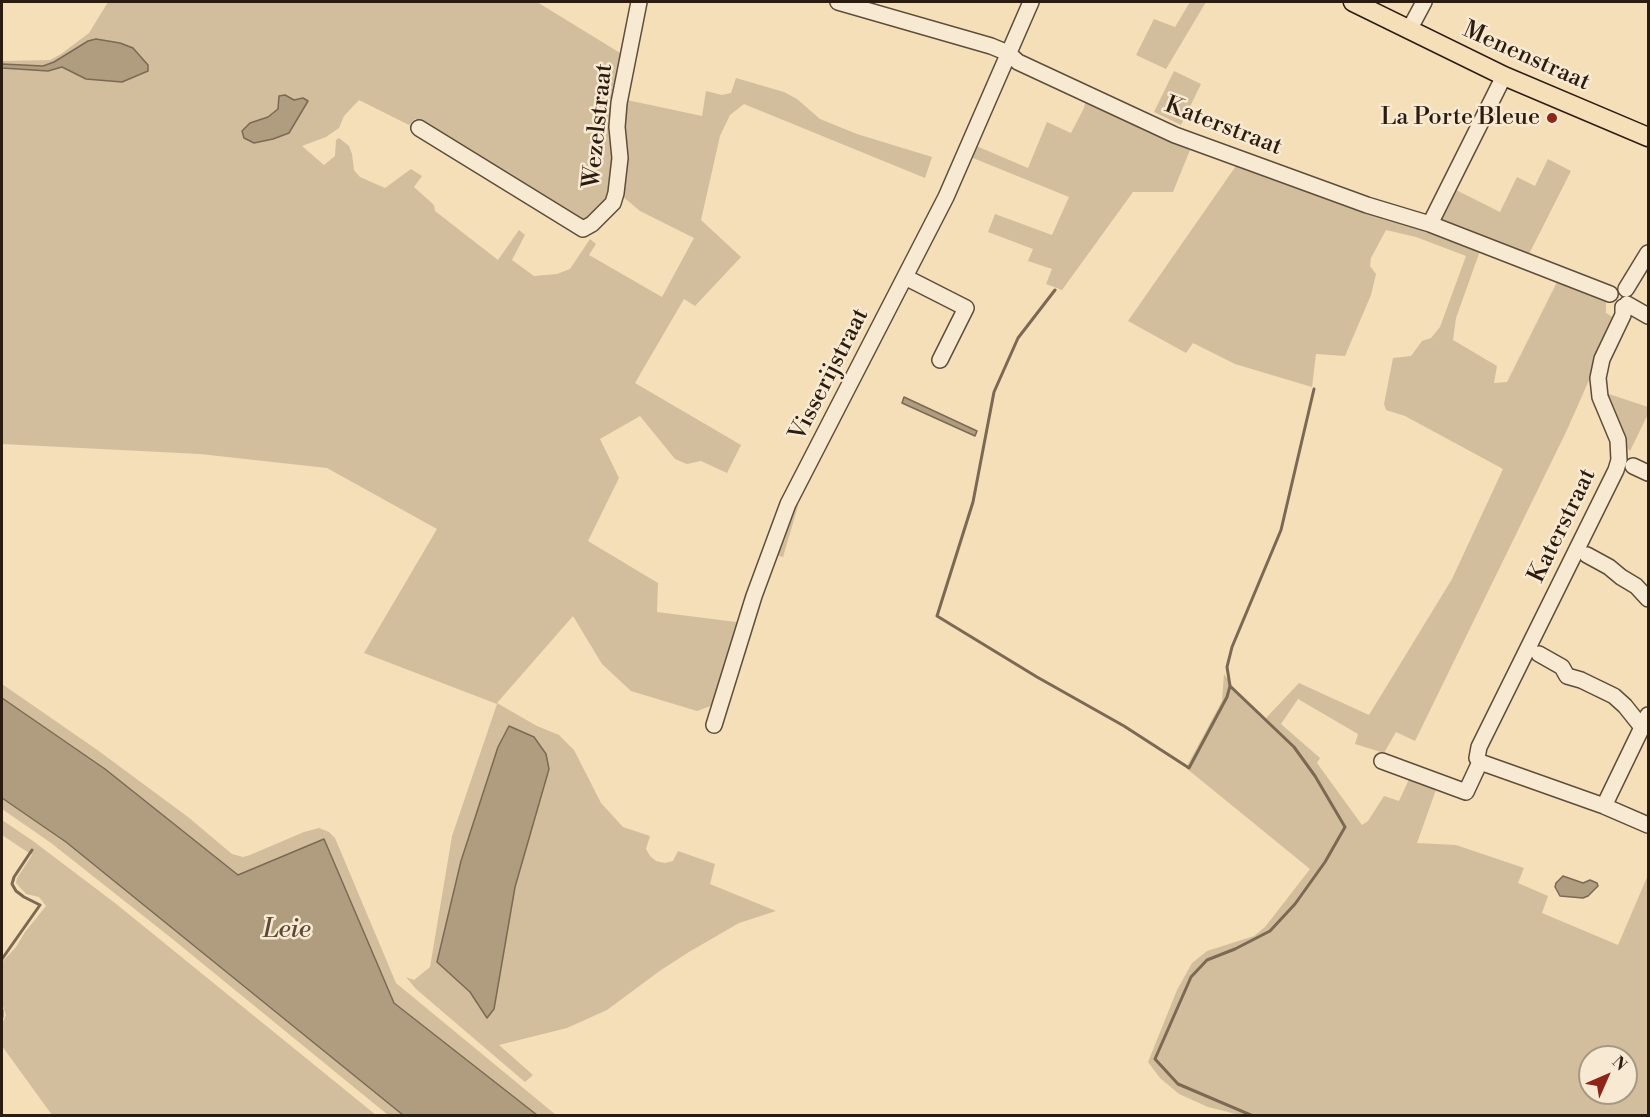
<!DOCTYPE html>
<html>
<head>
<meta charset="utf-8">
<style>
	body { margin:0 }
	#map { position:relative; width:1650px; height:1117px; overflow:hidden; background:#f4dfb9; font-family:"Libre Bodoni",serif }
	canvas { display:block }
	.frame { position:absolute; inset:0; border:3px solid #2c1c10; pointer-events:none }
	.north { position:absolute; left:1578px; top:1045px; width:60px; height:60px; box-sizing:border-box; background:#f8ead2; border:2px solid #a69884; border-radius:50%; rotate:45deg; font-size:16px; font-weight:700; line-height:24px; text-align:center; color:#2c1c10 }
	.north::after { content:''; display:block; margin:auto; width:21px; height:27px; background:#8f2418; clip-path:polygon(50% 0,100% 100%,50% 72%,0 100%) }
</style>
</head>
<body>
<div id="map">
<canvas width="1650" height="1117"></canvas>
<div class="frame"></div>
<div class="north">N</div>
</div>
<script>
const context = document.querySelector('canvas').getContext('2d');
context.lineJoin = 'round';
function fillPath(path, color) { context.fillStyle = color; context.fill(path, 'evenodd'); }
const toPath = rows => new Path2D(rows.map(r => 'M' + r).join(''));
function strokePath(path, color, width, dash) { context.strokeStyle = color; context.lineWidth = width; context.lineCap = dash ? 'butt' : 'round'; context.setLineDash(dash || []); context.stroke(path); }
function write(font, color, halo, rows, align = 'center') {
  context.font = font + ' "Libre Bodoni",serif'; context.lineWidth = 5; context.setLineDash([]); context.textBaseline = 'middle'; context.strokeStyle = halo; context.fillStyle = color; for (const [text, x, y, turn = 0] of rows) {
    context.save(); context.translate(x, y); context.rotate((+turn || 0) * Math.PI / 180); context.textAlign = isNaN(turn) ? turn : align; if (halo) context.strokeText(text, 0, 0); context.fillText(text, 0, 0); context.restore();
  }
}
const green = toPath([
	[108,2,537,2,625,56,613,192,585,225,577,222,415,119,409,125,359,100,344,116,339,128,326,137,302,146,324,165,335,156,336,140,339,138,349,146,352,154,354,170,360,177,385,188,411,169,422,176,414,187,434,205,435,211,498,260,519,230,525,235,512,260,534,276,557,274,570,269,590,239,596,244,589,255,662,297,694,238,640,211,622,196,621,136,627,100,702,116,706,91,722,95,731,93,736,78,784,92,797,99,820,119,857,134,932,157,925,178,744,104,730,115,720,136,701,220,741,257,695,306,684,299,635,383,741,445,727,473,701,461,687,464,675,459,640,416,600,439,619,478,588,541,658,583,657,612,744,623,716,704,697,711,631,691,602,664,573,616,497,703,537,726,559,735,574,750,601,803,623,827,650,836,646,849,650,856,656,861,665,863,673,861,678,851,715,864,710,884,776,911,739,923,689,952,661,970,607,1010,567,1028,499,1045,533,1075,525,1082,416,989,406,977,414,980,430,967,452,836,497,704,364,653,437,529,327,468,200,454,2,444,2,61,50,60,61,54,89,33],
	[549,769,515,887,487,1017,470,992,437,962],
	[1190,2,1206,2,1166,69,1136,55,1154,19,1175,27],
	[1174,71,1201,84,1181,125,1154,112],
	[1086,99,1190,150,1173,192,1133,192,1062,290,1046,284,1052,269,1028,261,1033,249,988,232,995,214,1052,235,1069,197,968,156,974,145,1028,168,1047,122,1071,133,1084,108],
	[1548,159,1571,171,1528,256,1438,218,1452,188,1500,212,1517,177,1535,186],
	[1238,163,1480,251,1456,318,1453,340,1497,366,1494,383,1507,382,1557,282,1600,296,1606,301,1606,313,1616,319,1567,430,1415,741,1396,732,1384,753,1355,744,1358,734,1298,699,1281,724,1320,758,1317,763,1362,825,1368,821,1384,796,1399,801,1410,777,1437,787,1417,843,1456,845,1524,868,1518,883,1548,896,1542,913,1618,945,1648,875,1648,1115,1240,1115,1208,1107,1179,1094,1160,1078,1148,1062,1177,990,1192,963,1207,951,1254,936,1265,927,1310,869,1186,768,1222,701,1224,674,1233,687,1266,718,1299,683,1369,715,1452,579,1503,469,1405,416,1386,410,1384,404,1393,358,1411,356,1422,341,1431,338,1440,327,1466,256,1416,237,1386,230,1371,258,1370,266,1376,274,1371,295,1345,356,1316,354,1312,387,1235,364,1193,343,1186,353,1128,321],
	[1590,1057,1626,1057,1626,1093,1590,1093],
	[1606,393,1648,407,1648,414,1630,451,1625,445],
	[797,497,798,506,783,557,773,554],
	[2,684,96,749,188,817,232,854,243,857,250,855,304,832,319,828,329,832,335,838,396,983,556,1115,537,1115,394,1003,324,839,238,875,105,769,2,698],
	[2,798,66,842,403,1115,388,1115,170,937,51,843,2,809],
	[2,820,33,841,115,903,376,1115,52,1115,2,1046,2,1024,6,1015,2,1003,2,962,16,947,25,932,46,906,39,897,26,894,16,883,17,878,32,855,2,835]
]);
const water = toPath([
	[96,39,120,43,133,48,148,65,148,71,122,82,86,79,62,67,48,71,2,68,2,64,43,66,54,62,88,41,96,39],
	[285,95,294,100,303,98,308,101,289,133,273,139,254,143,244,138,242,131,250,123,268,117,278,109,279,96,285,95],
	[904,397,977,431,975,436,902,403,904,397],
	[2,698,105,769,238,875,324,839,394,1003,537,1115,403,1115,66,842,2,798,2,698],
	[509,726,534,737,546,754,549,769,515,887,494,1009,487,1018,470,992,437,962,461,861,498,747,509,726],
	[1563,876,1583,883,1590,880,1597,883,1598,886,1588,896,1583,898,1560,896,1555,887,1556,883,1563,876]
]);
const stream = toPath([
	[1055,290,1018,338,994,392,973,502,937,616,1037,677,1124,726,1189,768,1227,697,1230,686],
	[2,959,40,905,24,897,16,891,12,884,14,877,32,850],
	[2,1010,2,1017],
	[1253,1116,1178,1084,1155,1059,1191,977,1207,960,1235,949,1270,931,1295,904,1325,862,1345,827,1315,776,1294,747,1230,686,1227,667,1232,647,1281,530,1314,389]
]);
const minor = toPath([
	[838,2,991,46,1008,53,1018,62,1175,135,1367,205,1430,224,1610,294],
	[1409,30,1424,2],
	[419,128,583,229,592,224,613,203,616,193,620,158,617,127,619,103,639,2],
	[1430,224,1504,76],
	[905,277,966,308,940,360],
	[1626,289,1648,253],
	[1627,304,1648,316],
	[1623,307,1623,315,1602,359,1598,378,1600,397,1618,440,1619,460,1616,470,1479,747,1477,758,1480,762,1604,806,1648,825],
	[1633,466,1648,473],
	[1587,555,1609,567,1621,577,1636,586,1648,599],
	[1539,654,1562,667,1567,676,1581,680,1614,696,1625,706,1641,726],
	[714,725,754,596,788,504,946,197,1031,2],
	[1382,761,1466,792,1480,762],
	[1604,806,1648,715]
]);
const major = toPath([
	[1353,2,1504,76,1648,137]
]);
const markers = [
	[1552,118,6,"#8f2418"]
];
const streetNames = [
	["Menenstraat",1526,57,24],
	["Wezelstraat",599,126,-84],
	["Katerstraat",1223,127,21],
	["Visserijstraat",830,375,-63],
	["Katerstraat",1563,526,-64]
];
const poiNames = [
	["La Porte Bleue",1540,118]
];
const waterNames = [
	["Leie",287,931]
];
fillPath(green, '#d2be9c');
fillPath(water, '#b09d80');
strokePath(water, '#7b6953', 1.5);
strokePath(stream, '#7b6953', 3);
strokePath(minor, '#5e4d3a', 18);
strokePath(major, '#2c1c10', 21);
strokePath(minor, '#f8ead2', 15);
strokePath(major, '#f4dfb9', 18);
for (const [x, y, r, color] of markers) { const dot = new Path2D(); dot.arc(x, y, r, 0, 2 * Math.PI); context.fillStyle = color; context.fill(dot); strokePath(dot, '#f8ead2', 2); }
write('24px', '#2c1c10', '#f8ead2', streetNames);
write('24px', '#2c1c10', '#f8ead2', poiNames, 'right');
write('italic 26px', '#5a4937', '#f8ead2', waterNames);
</script>
</body>
</html>
